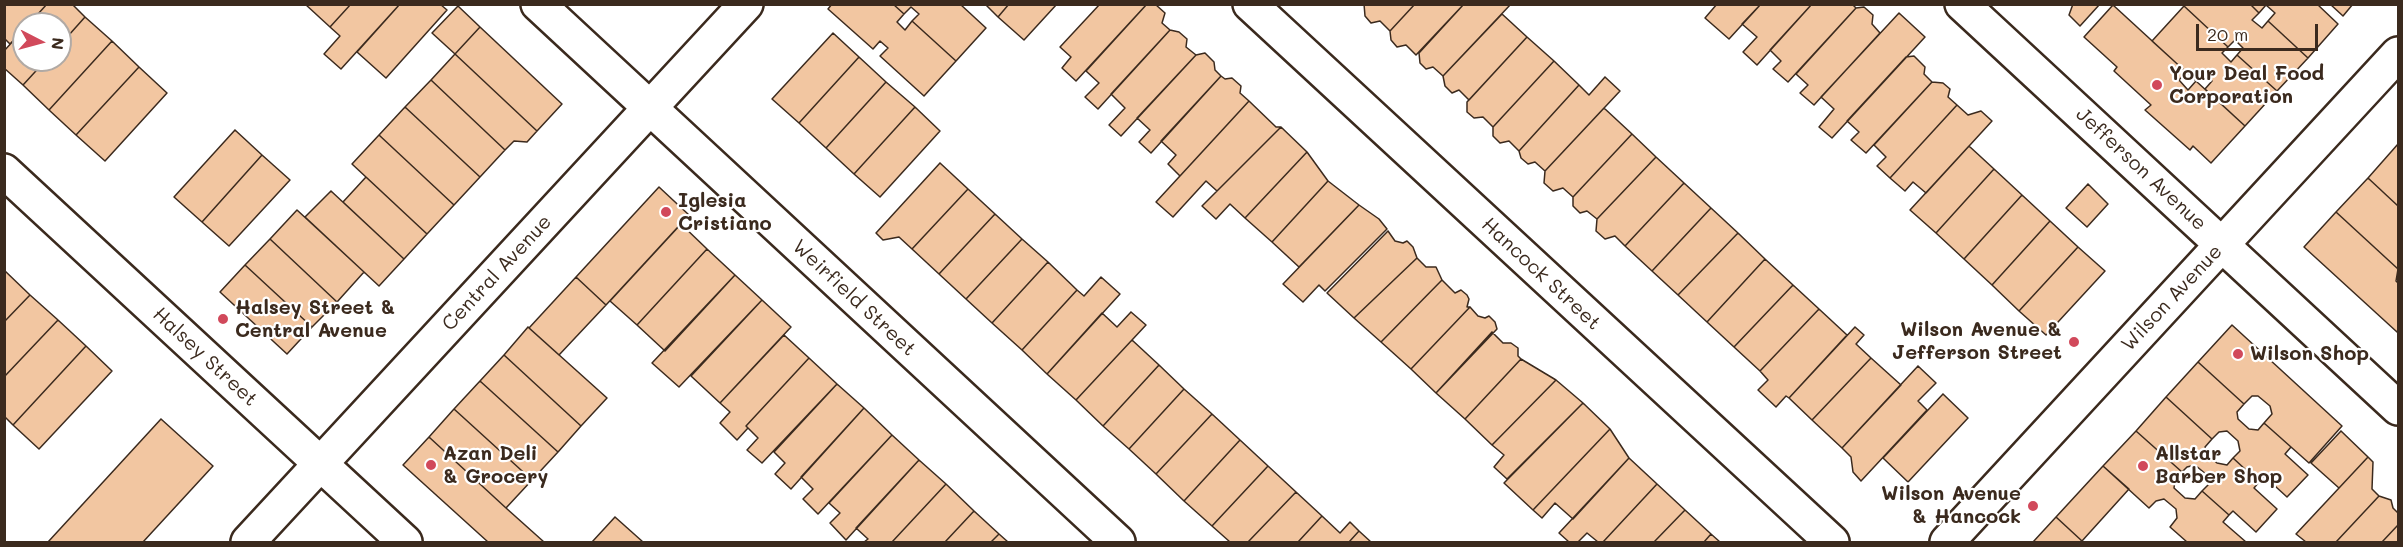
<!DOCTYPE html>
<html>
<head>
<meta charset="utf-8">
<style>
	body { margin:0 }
	#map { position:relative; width:2403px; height:547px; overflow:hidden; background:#fff; font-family:Mali,sans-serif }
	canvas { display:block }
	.frame { position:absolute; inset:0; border:6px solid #3b2a1e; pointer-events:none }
	.north { position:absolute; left:12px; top:12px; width:60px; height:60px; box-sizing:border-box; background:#fff; border:2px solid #b1aaa5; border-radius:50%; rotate:96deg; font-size:16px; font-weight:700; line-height:24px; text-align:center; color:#3b2a1e }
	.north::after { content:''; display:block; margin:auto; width:21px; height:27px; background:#d1495b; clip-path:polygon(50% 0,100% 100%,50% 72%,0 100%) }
	.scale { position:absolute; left:2196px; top:24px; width:122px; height:27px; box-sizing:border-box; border:3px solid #3b2a1e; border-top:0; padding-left:8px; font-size:18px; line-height:21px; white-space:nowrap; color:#3b2a1e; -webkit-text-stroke:4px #fff; paint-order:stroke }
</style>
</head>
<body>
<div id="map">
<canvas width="2403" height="547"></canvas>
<div class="frame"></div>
<div class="north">N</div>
<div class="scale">20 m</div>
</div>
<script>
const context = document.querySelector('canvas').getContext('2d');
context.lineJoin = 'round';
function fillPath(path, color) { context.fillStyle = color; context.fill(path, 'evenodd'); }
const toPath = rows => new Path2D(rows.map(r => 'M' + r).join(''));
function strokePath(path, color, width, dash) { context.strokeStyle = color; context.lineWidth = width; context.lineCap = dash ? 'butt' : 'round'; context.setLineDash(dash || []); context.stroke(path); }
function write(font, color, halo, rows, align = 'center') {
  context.font = font + ' Mali,sans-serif'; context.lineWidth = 4.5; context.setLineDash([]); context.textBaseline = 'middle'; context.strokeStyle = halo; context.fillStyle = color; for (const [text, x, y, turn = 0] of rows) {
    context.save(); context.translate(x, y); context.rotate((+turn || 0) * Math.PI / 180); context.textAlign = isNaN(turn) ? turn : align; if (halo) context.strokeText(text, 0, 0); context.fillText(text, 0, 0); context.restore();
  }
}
const building = toPath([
	[4,4,47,4,29,24,24,24,24,29,10,44,4,38,4,4],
	[47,4,72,4,85,17,60,45,60,24,29,24,47,4],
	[305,4,351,4,330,27,305,4],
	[351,4,400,4,341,69,324,54,340,36,330,27,351,4],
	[400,4,440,4,447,10,386,78,357,52,400,4],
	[832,4,893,4,904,14,897,22,905,30,912,21,956,61,924,96,880,56,888,48,880,41,873,49,828,9,832,4],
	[893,4,960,4,986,28,956,61,912,21,919,14,911,7,904,14,893,4],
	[985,4,1009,4,998,17,985,4],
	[1009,4,1057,4,1024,40,998,17,1009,4],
	[1100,4,1147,4,1076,81,1062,68,1071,57,1060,47,1100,4],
	[1147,4,1155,4,1165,13,1162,23,1170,30,1098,109,1085,97,1099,83,1086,71,1147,4],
	[1364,4,1415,4,1390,31,1380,21,1371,23,1365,16,1364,4],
	[1415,4,1464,4,1416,55,1406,45,1397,47,1391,40,1390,31,1415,4],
	[1464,4,1511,4,1443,76,1433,67,1426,69,1420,63,1419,53,1464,4],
	[1717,4,1761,4,1729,39,1705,18,1717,4],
	[1761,4,1812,4,1757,65,1743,52,1757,37,1742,24,1761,4],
	[1812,4,1852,4,1856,8,1788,82,1773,69,1781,61,1770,50,1812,4],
	[2073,4,2100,4,2080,26,2069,15,2073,4],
	[2186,4,2250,4,2259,13,2252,20,2262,28,2268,21,2308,58,2277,91,2237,55,2243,48,2235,40,2228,47,2184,6,2186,4],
	[2250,4,2317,4,2338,24,2308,58,2268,21,2275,13,2266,5,2259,13,2250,4],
	[2330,4,2353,4,2343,16,2330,4],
	[2113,5,2186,72,2179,80,2188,90,2196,81,2245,126,2211,163,2193,146,2190,150,2145,110,2151,105,2114,71,2117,67,2084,37,2113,5],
	[458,6,480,27,455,54,432,33,458,6],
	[2184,6,2228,47,2222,53,2231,62,2237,55,2277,91,2245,126,2205,89,2212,81,2204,73,2196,81,2152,41,2184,6],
	[1864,7,1873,15,1872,24,1880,33,1814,105,1800,93,1808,85,1796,74,1856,8,1864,7],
	[1899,13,1925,37,1832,138,1819,127,1834,109,1821,97,1899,13],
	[1502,14,1527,37,1469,100,1459,90,1452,93,1445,86,1443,76,1502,14],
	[85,17,112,41,49,110,23,85,46,60,60,60,60,45,85,17],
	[480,27,562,104,537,131,455,54,480,27],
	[24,29,24,60,46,60,23,85,4,68,4,51,24,29],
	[1170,30,1179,32,1187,39,1186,47,1196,55,1121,136,1109,125,1125,108,1111,94,1170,30],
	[833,33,859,57,799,123,772,99,833,33],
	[1527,37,1554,61,1493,127,1483,117,1474,118,1467,112,1467,102,1527,37],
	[112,41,139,67,76,135,49,110,112,41],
	[1205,53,1214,62,1215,70,1221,76,1151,153,1139,142,1150,130,1137,118,1196,55,1205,53],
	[455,54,537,131,527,142,514,141,505,150,431,80,455,54],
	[1914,56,1925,67,1924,74,1932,82,1866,153,1851,140,1859,132,1847,121,1906,57,1914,56],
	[859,57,886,82,826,148,799,123,859,57],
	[1554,61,1579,85,1519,151,1509,141,1500,143,1493,136,1493,127,1554,61],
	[139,67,167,93,105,161,76,135,139,67],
	[1221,76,1225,79,1232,78,1241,86,1240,93,1249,101,1180,176,1168,164,1176,155,1161,141,1221,76],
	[1605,77,1620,91,1545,171,1535,162,1528,164,1521,158,1519,151,1579,85,1589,95,1605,77],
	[431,80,505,150,480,177,405,107,431,80],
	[886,82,915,107,854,174,826,148,886,82],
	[1932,82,1943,83,1950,89,1948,97,1957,105,1890,178,1877,166,1886,157,1874,145,1932,82],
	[1249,101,1276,127,1281,127,1217,191,1206,181,1173,217,1156,202,1249,101],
	[1957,105,1968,115,1981,111,1992,121,1926,193,1913,182,1905,191,1890,178,1957,105],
	[405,107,480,177,454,205,379,135,405,107],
	[915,107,940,131,880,197,854,174,915,107],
	[1604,108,1632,134,1573,197,1563,188,1553,191,1544,183,1545,171,1604,108],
	[1281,127,1307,152,1245,218,1230,204,1216,219,1202,206,1281,127],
	[235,130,262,155,202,222,174,197,235,130],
	[1632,134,1656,157,1597,219,1587,211,1580,213,1573,206,1573,197,1632,134],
	[379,135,454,205,427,234,352,164,379,135],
	[2398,144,2398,206,2368,178,2398,144],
	[1969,146,1994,169,1936,233,1910,210,1969,146],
	[1307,152,1328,181,1272,242,1245,218,1307,152],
	[262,155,290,180,229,246,202,222,262,155],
	[1656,157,1684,183,1625,246,1615,236,1605,239,1596,231,1597,219,1656,157],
	[940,163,968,189,912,249,899,237,883,240,876,233,940,163],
	[1994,169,2022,195,1964,259,1936,233,1994,169],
	[366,177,427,234,404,259,343,202,366,177],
	[2368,178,2398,206,2398,269,2336,212,2368,178],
	[1328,181,1359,205,1299,267,1272,242,1328,181],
	[1684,183,1711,208,1652,271,1625,246,1684,183],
	[2088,184,2108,204,2087,227,2066,208,2088,184],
	[659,187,689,215,606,305,576,277,659,187],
	[968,189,995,214,939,274,912,249,968,189],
	[331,191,404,259,379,286,305,217,331,191],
	[2022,195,2050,221,1992,285,1964,259,2022,195],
	[1359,205,1379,219,1387,229,1325,291,1319,285,1303,302,1283,284,1359,205],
	[1711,208,1738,233,1678,295,1652,271,1711,208],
	[297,210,364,272,337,302,270,239,297,210],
	[2336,212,2398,269,2396,281,2398,283,2398,330,2397,332,2304,247,2336,212],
	[995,214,1022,239,966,299,939,274,995,214],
	[2050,221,2078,247,2019,311,1992,285,2050,221],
	[681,224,707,249,637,325,610,301,681,224],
	[1388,231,1395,241,1403,243,1407,241,1413,247,1417,258,1354,318,1327,293,1388,231],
	[1738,233,1765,259,1707,322,1678,295,1738,233],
	[270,239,337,302,312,327,245,265,270,239],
	[1022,239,1048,262,992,323,966,299,1022,239],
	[2078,247,2105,271,2046,335,2019,311,2078,247],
	[707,249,735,275,665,351,637,325,707,249],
	[1417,258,1426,267,1436,267,1442,280,1381,342,1354,318,1417,258],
	[1765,259,1793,285,1734,347,1707,322,1765,259],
	[1048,262,1077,290,1022,350,992,323,1048,262],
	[245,265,312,327,287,354,220,292,245,265],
	[4,270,30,295,4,322,4,270],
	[735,275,762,300,679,387,652,363,735,275],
	[576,277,606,305,559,355,529,328,576,277],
	[1101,277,1120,294,1047,374,1022,350,1077,290,1084,296,1101,277],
	[1442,280,1455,293,1461,290,1467,295,1469,299,1467,307,1470,307,1411,369,1381,342,1442,280],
	[1793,285,1819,309,1760,371,1734,347,1793,285],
	[30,295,58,320,4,377,4,322,30,295],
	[762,300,791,327,720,403,691,376,762,300],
	[1470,307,1478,316,1485,318,1489,316,1495,322,1497,329,1436,393,1411,369,1470,307],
	[1819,309,1847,335,1789,398,1786,396,1776,407,1758,390,1768,380,1760,371,1819,309],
	[1131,312,1146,325,1076,400,1047,374,1102,313,1117,327,1131,312],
	[58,320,86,346,13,425,4,416,4,377,58,320],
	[2232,325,2342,426,2309,463,2264,423,2272,414,2270,406,2258,396,2252,396,2244,404,2198,362,2232,325],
	[528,327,607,398,581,426,504,355,528,327],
	[1855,327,1864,335,1856,344,1871,358,1812,420,1789,398,1855,327],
	[1492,332,1503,343,1511,343,1518,348,1518,356,1521,359,1465,419,1436,393,1492,332],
	[784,335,809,358,746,426,748,428,737,440,720,423,730,412,720,403,784,335],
	[1132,340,1159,365,1103,426,1076,400,1132,340],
	[86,346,112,371,39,449,13,425,86,346],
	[504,355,581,426,558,452,480,381,504,355],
	[809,358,837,384,762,463,747,450,758,438,746,426,809,358],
	[1871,358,1901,385,1842,448,1812,420,1871,358],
	[1521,359,1556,380,1492,445,1465,419,1521,359],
	[2198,362,2244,404,2237,412,2238,419,2249,429,2258,430,2264,423,2291,447,2285,454,2308,475,2287,497,2264,476,2259,482,2233,458,2240,451,2238,441,2227,431,2219,432,2212,439,2166,397,2198,362],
	[1159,365,1184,389,1129,449,1103,426,1159,365],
	[1918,366,1936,383,1918,401,1927,410,1861,481,1853,472,1851,457,1842,448,1918,366],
	[1556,380,1583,403,1507,479,1494,467,1504,455,1492,445,1556,380],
	[480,381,558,452,532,480,454,409,480,381],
	[837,384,864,408,791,489,775,474,785,463,774,452,837,384],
	[1184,389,1212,414,1156,474,1129,449,1184,389],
	[1943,394,1968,418,1908,482,1883,458,1943,394],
	[2166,397,2212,439,2205,447,2206,454,2217,463,2227,465,2233,458,2259,482,2254,488,2277,509,2256,532,2233,511,2229,515,2202,491,2208,485,2207,475,2195,465,2187,467,2182,472,2136,431,2166,397],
	[1583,403,1610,429,1533,510,1504,483,1583,403],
	[864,408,892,435,818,514,803,499,813,489,801,477,864,408],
	[454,409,532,480,506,508,429,437,454,409],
	[1212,414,1240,440,1184,501,1156,474,1212,414],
	[161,419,213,466,143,542,48,542,161,419],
	[1610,429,1629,458,1573,519,1555,503,1542,518,1533,510,1610,429],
	[2136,431,2182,472,2175,480,2174,488,2185,498,2195,499,2202,491,2229,515,2223,522,2246,542,2187,542,2170,527,2177,518,2176,509,2164,499,2156,501,2149,508,2103,466,2136,431],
	[2341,431,2368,457,2339,488,2311,463,2341,431],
	[892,435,919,460,846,540,830,523,840,513,829,503,892,435],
	[429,437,506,508,544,542,488,542,403,465,429,437],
	[1240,440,1268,466,1212,526,1184,501,1240,440],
	[2368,457,2373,462,2372,489,2379,496,2336,542,2306,542,2296,534,2368,457],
	[1629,458,1657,484,1603,542,1598,542,1587,533,1578,542,1569,542,1559,533,1629,458],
	[919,460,946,484,892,542,864,542,868,539,856,528,919,460],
	[1268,466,1296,492,1248,542,1230,542,1212,526,1268,466],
	[2103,466,2129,489,2082,541,2056,517,2103,466],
	[946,484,974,511,945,542,892,542,946,484],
	[1657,484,1685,510,1654,542,1603,542,1657,484],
	[1296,492,1322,516,1298,542,1248,542,1296,492],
	[2379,496,2391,500,2393,508,2398,513,2398,525,2382,542,2336,542,2379,496],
	[1685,510,1711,534,1704,542,1654,542,1685,510],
	[974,511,999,534,991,542,945,542,974,511],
	[1322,516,1340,533,1350,522,1359,531,1349,542,1298,542,1322,516],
	[615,517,643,542,592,542,615,517],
	[2056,517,2082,541,2080,542,2033,542,2056,517],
	[2398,525,2398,542,2382,542,2398,525],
	[1359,531,1371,542,1349,542,1359,531],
	[999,534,1008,542,991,542,999,534],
	[1711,534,1720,542,1704,542,1711,534]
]);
const street = toPath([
	[538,4,1118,542],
	[1250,4,1832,542],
	[1962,4,2398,408],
	[4,171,405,542],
	[248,542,746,4],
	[1947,542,2398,54]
]);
const markers = [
	[2157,85,6,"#d1495b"],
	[666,212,6,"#d1495b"],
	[223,319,6,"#d1495b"],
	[2074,342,6,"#d1495b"],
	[2238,354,6,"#d1495b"],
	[431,465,6,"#d1495b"],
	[2143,466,6,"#d1495b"],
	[2033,506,6,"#d1495b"]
];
const poiNames = [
	["Your Deal Food",2169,74],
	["Corporation",2169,97],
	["Iglesia",678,201],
	["Cristiano",678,224],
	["Halsey Street &",235,308],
	["Central Avenue",235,331],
	["Wilson Avenue &",2062,330,"right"],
	["Jefferson Street",2062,353,"right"],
	["Wilson Shop",2250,354],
	["Azan Deli",443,454],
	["& Grocery",443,477],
	["Allstar",2155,454],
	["Barber Shop",2155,477],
	["Wilson Avenue",2021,494,"right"],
	["& Hancock",2021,517,"right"]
];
const streetNames = [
	["Jefferson Avenue",2141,169,43],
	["Central Avenue",497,273,-47],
	["Hancock Street",1541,274,43],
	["Weirfield Street",854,298,43],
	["Wilson Avenue",2172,298,-47],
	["Halsey Street",205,357,43]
];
fillPath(building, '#f2c6a1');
strokePath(building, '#3b2a1e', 1.5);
strokePath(street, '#3b2a1e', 38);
strokePath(street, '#fff', 33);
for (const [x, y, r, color] of markers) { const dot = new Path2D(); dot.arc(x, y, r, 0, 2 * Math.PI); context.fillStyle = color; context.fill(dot); strokePath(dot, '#fff', 2); }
write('bold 20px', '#3b2a1e', '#fff', poiNames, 'left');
write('20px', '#3b2a1e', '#fff', streetNames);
</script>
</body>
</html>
